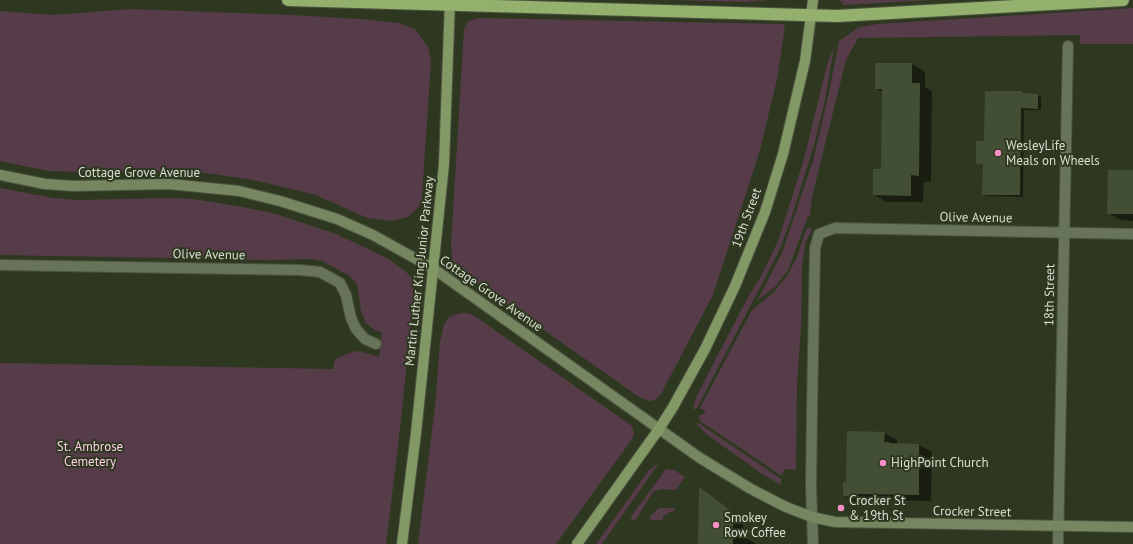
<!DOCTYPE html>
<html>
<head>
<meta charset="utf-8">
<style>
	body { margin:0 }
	canvas { display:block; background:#2e3820 }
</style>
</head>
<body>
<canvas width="1133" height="544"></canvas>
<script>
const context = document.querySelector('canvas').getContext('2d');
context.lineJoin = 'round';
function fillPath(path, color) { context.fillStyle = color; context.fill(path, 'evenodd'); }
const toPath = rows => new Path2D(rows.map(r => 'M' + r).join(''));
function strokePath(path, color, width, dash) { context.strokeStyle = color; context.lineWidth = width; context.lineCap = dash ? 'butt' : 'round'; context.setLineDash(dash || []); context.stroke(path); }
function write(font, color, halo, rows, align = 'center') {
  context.font = font + ' "PT Sans",sans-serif'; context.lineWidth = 4; context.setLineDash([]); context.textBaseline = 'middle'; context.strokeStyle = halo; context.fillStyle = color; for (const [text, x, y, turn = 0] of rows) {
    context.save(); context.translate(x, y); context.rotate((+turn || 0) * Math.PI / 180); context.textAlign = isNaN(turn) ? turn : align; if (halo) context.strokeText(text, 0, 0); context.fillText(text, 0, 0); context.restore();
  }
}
const green = toPath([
	[667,0,770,0,745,2],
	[840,0,933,0,843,5],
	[1133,8,1133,44,1080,44,1080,35,858,38,846,60,812,197,810,216,808,216,788,270,776,286,757,301,782,253,813,161,829,93,839,41,859,27,878,24],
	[130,9,291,15,360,19,400,23,416,30,428,47,431,61,422,197,419,207,408,217,393,221,367,218,316,195,254,180,185,170,115,173,48,171,0,161,0,11,54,15],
	[479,18,782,24,785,26,777,79,760,150,713,295,661,394,655,400,649,401,639,397,453,266,451,245,464,29,468,21],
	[834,46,825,100,814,145,791,219,779,251,697,408,693,410,696,397,747,299,760,278,778,241,804,159,827,65],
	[0,188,53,198,78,200,168,198,193,199,243,207,276,214,336,234,387,258,404,270,412,278,414,295,398,447,386,544,0,544,0,363,333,369,335,359,352,352,359,351,379,357,382,332,374,330,366,323,361,311,357,284,350,276,322,261,310,259,274,260,0,255],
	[810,226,811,232,806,241,802,266,801,327,797,384,796,470,784,469,782,476,700,421,699,415,702,415,706,411,700,408,752,310,773,293,787,276,797,257,806,230],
	[461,313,468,313,479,319,632,426,634,434,630,442,556,544,418,544,435,407,440,342,444,324,450,316],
	[696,423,700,424,781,479,781,485,762,474,706,434],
	[659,463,602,544,596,544,649,470],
	[666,469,674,470,685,477,676,490,661,489,653,492,635,521,630,518],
	[659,508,674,508,675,510,663,516,663,520,650,520,650,516]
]);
const shadow = toPath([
	[912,64,925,72,925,87,932,91,931,182,924,182,923,202,887,202,874,195,882,170,883,92,876,88],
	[1021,92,1024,94,1041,96,1041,110,1024,110,1023,197,986,196,983,194,984,166,977,164,985,142],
	[1133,171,1133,221,1121,220,1108,213],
	[884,433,897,440,897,444,919,445,932,452,931,501,869,500,869,503,857,503,844,496,847,483],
	[700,489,743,519,743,539,748,539,756,544,699,544]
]);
const building = toPath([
	[875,63,912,63,912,83,920,83,919,176,911,175,911,196,873,195,873,169,881,169,882,89,875,89],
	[985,91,1022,91,1022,93,1038,94,1038,109,1021,108,1020,195,982,195,983,165,976,164,976,141,984,141],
	[1108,170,1133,170,1133,214,1107,214],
	[847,431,885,432,884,442,889,442,889,443,919,444,919,495,856,494,856,497,843,496,843,482,846,482],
	[699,487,733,512,733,544,698,544]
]);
const street = toPath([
	[0,265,300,270,320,272,340,283,346,295,351,318,356,329,365,339,376,344],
	[813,544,811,486,812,410,815,248,819,234,835,228,1133,234],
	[1058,544,1068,46]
]);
const secondary = toPath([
	[0,175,45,184,74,186,169,184,239,191,280,201,337,219,373,235,434,269,700,458,751,489,786,507,812,517,835,522,1133,527]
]);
const primary = toPath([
	[402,544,416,433,444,164,450,0],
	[577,544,659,429,673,407,705,349,735,286,765,212,783,154,805,61,813,0]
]);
const highway = toPath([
	[288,0,837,16,1123,0]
]);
const markers = [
	[998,153,4,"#fa8fc6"],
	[883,463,4,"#fa8fc6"],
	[841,508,4,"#fa8fc6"],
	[716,525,4,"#fa8fc6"]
];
const poiNames = [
	["WesleyLife",1006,146],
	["Meals on Wheels",1006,161],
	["HighPoint Church",891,463],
	["Crocker St",849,501],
	["& 19th St",849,516],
	["Smokey",724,518],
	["Row Coffee",724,533]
];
const streetNames = [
	["Cottage Grove Avenue",139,173],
	["19th Street",747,218,-70],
	["Olive Avenue",976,218,1],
	["Olive Avenue",209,255,1],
	["Martin Luther King Junior Parkway",420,271,-84],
	["Cottage Grove Avenue",491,294,35],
	["18th Street",1050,295,-89],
	["Crocker Street",972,512,1]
];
const parkNames = [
	["St. Ambrose",90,447],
	["Cemetery",90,462]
];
fillPath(green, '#563b48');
fillPath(shadow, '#0007');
fillPath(building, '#434f34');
strokePath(street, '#4c5440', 12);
strokePath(secondary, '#4c5440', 12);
strokePath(primary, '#4c5440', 12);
strokePath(highway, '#4c5440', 14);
strokePath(street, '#68745a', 10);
strokePath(secondary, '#758660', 10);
strokePath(primary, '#829865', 10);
strokePath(highway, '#93b06d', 12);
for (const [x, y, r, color] of markers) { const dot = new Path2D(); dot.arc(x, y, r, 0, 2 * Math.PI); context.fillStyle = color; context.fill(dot); strokePath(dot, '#2e3820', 1.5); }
write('13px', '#d8ded0', '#2e3820', poiNames, 'left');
write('13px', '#d8ded0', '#2e3820', streetNames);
write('13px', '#fccce3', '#2e3820', parkNames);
</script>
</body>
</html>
